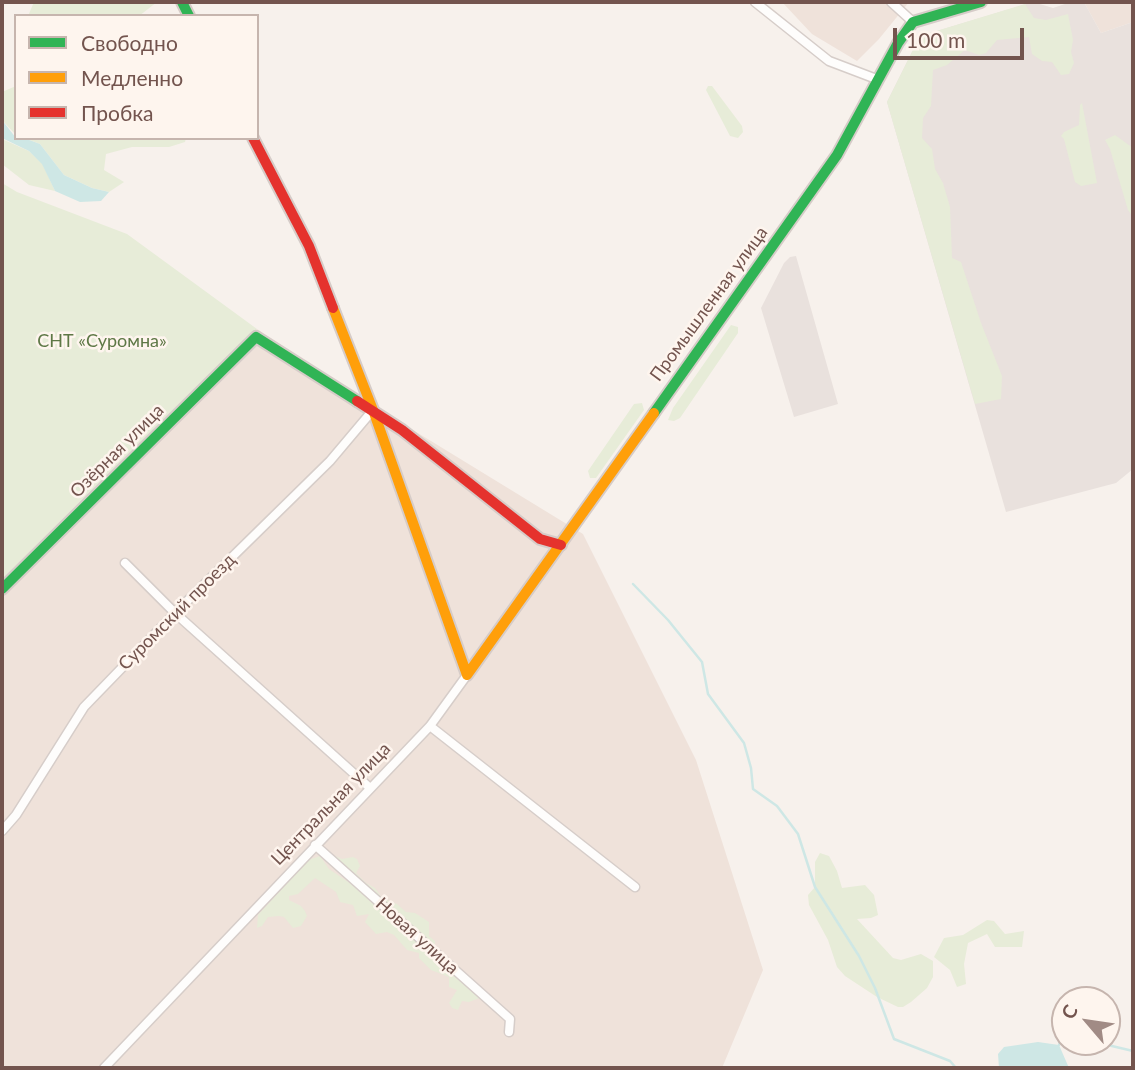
<!DOCTYPE html>
<html>
<head>
<meta charset="utf-8">
<style>
	body { margin:0 }
	#map { position:relative; width:1135px; height:1070px; overflow:hidden; background:#f7f1ec; font-family:Lato,sans-serif }
	canvas { display:block }
	.frame { position:absolute; inset:0; border:4px solid #73544e; pointer-events:none }
	.legend { position:absolute; left:14px; top:14px; width:245px; height:126px; box-sizing:border-box; background:#fef5ee; border:2px solid #c6b5ae; margin:0; padding:9px 12px; list-style:none; font-size:21px; color:#73544e }
	.legend li { display:flex; align-items:center; gap:14px; height:35px }
	.legend b { width:35px; border:2px solid #c6b5ae }
	.north { position:absolute; left:1051px; top:986px; width:70px; height:70px; box-sizing:border-box; background:#fef5ee; border:2px solid #c6b5ae; border-radius:50%; rotate:299deg; font-size:19px; font-weight:700; line-height:28px; text-align:center; color:#73544e }
	.north::after { content:''; display:block; margin:auto; width:24px; height:32px; background:#a18b85; clip-path:polygon(50% 0,100% 100%,50% 72%,0 100%) }
	.scale { position:absolute; left:893px; top:28px; width:131px; height:32px; box-sizing:border-box; border:4px solid #73544e; border-top:0; padding-left:9px; font-size:21px; line-height:24px; white-space:nowrap; color:#73544e; -webkit-text-stroke:5px #fef5ee; paint-order:stroke }
</style>
</head>
<body>
<div id="map">
<canvas width="1135" height="1070"></canvas>
<div class="frame"></div>
<ul class="legend">
<li><b style="height:9px;background:#30b455"></b>Свободно</li>
<li><b style="height:9px;background:#ff9f0a"></b>Медленно</li>
<li><b style="height:9px;background:#e5322d"></b>Пробка</li>
</ul>
<div class="north">С</div>
<div class="scale">100 m</div>
</div>
<script>
const context = document.querySelector('canvas').getContext('2d');
context.lineJoin = 'round';
function fillPath(path, color) { context.fillStyle = color; context.fill(path, 'evenodd'); }
const toPath = rows => new Path2D(rows.map(r => 'M' + r).join(''));
function strokePath(path, color, width, dash) { context.strokeStyle = color; context.lineWidth = width; context.lineCap = dash ? 'butt' : 'round'; context.setLineDash(dash || []); context.stroke(path); }
function write(font, color, halo, rows, align = 'center') {
  context.font = font + ' Lato,sans-serif'; context.lineWidth = 5; context.setLineDash([]); context.textBaseline = 'middle'; context.strokeStyle = halo; context.fillStyle = color; for (const [text, x, y, turn = 0] of rows) {
    context.save(); context.translate(x, y); context.rotate((+turn || 0) * Math.PI / 180); context.textAlign = isNaN(turn) ? turn : align; if (halo) context.strokeText(text, 0, 0); context.fillText(text, 0, 0); context.restore();
  }
}
const residential = toPath([
	[782,2,909,2,879,39,857,61,812,34],
	[1084,2,1131,2,1133,22,1101,33],
	[257,329,377,408,583,534,696,760,763,970,722,1068,2,1068,2,583]
]);
const industrial = toPath([
	[1033,2,1053,8,1071,2,1084,2,1101,33,1133,22,1133,469,1116,483,1006,512,887,102,920,36],
	[796,256,838,404,794,417,761,308,784,263,790,257]
]);
const green = toPath([
	[34,2,157,2,139,16,28,16],
	[1025,4,1034,18,1046,20,1068,14,1073,40,1071,52,1074,63,1069,74,1061,75,1052,62,1042,61,1032,54,1029,37,997,40,986,53,979,55,965,50,947,65,933,70,931,106,923,118,922,138,932,149,935,169,943,183,950,207,952,258,961,262,981,323,1002,376,1001,399,975,404,887,102,920,36],
	[16,86,16,135,2,120,2,92],
	[708,86,712,86,742,126,743,132,738,138,730,136,706,90],
	[1082,103,1097,183,1081,186,1075,182,1064,139,1061,136,1064,132,1079,125,1080,105],
	[1115,135,1133,148,1133,217,1128,210,1110,149,1105,140],
	[24,138,186,138,185,142,169,147,132,147,106,154,104,170,124,182,109,192,92,188,64,175,40,144],
	[2,139,29,151,43,164,55,191,29,185,2,164],
	[2,183,17,192,127,234,257,329,2,583],
	[731,325,738,327,738,333,680,418,674,421,668,420,673,408],
	[642,403,644,410,596,478,590,478,588,471,634,404],
	[820,853,829,856,837,871,842,888,865,885,874,895,878,915,871,918,857,919,893,958,901,960,921,954,933,961,933,977,927,988,911,1002,903,1007,898,1007,877,997,845,976,837,967,828,940,809,905,808,895,815,887,815,862],
	[333,855,342,859,353,857,357,859,360,866,356,873,366,883,375,888,382,898,397,904,406,912,415,913,429,922,429,936,435,941,435,945,433,947,330,857],
	[320,856,329,869,357,888,482,997,469,1002,462,1001,458,1010,452,1008,449,1003,457,990,449,987,449,977,431,970,419,958,419,953,407,950,394,935,387,932,376,934,365,922,369,914,357,916,353,905,340,902,336,892,315,878,298,894,289,896,289,900,301,906,305,911,307,916,301,926,293,928,284,917,279,916,268,917,262,926,257,928,258,915,308,860],
	[987,920,994,921,1005,934,1024,931,1022,947,995,947,987,934,968,943,964,964,966,984,957,987,950,970,934,957,944,938,963,935]
]);
const water = toPath([
	[2,120,16,138,24,138,40,144,64,175,92,188,109,192,101,201,80,202,55,191,42,164,29,151,2,138],
	[1038,1042,1059,1045,1069,1068,999,1068,998,1054,1004,1047]
]);
const stream = toPath([
	[633,584,668,620,702,662,708,694,744,743,751,768,753,789,777,806,798,834,815,887,859,956,875,988,894,1039,950,1061,956,1068],
	[1095,1042,1133,1051],
	[1059,1045,1063,1035,1065,1035]
]);
const street = toPath([
	[755,2,829,61,879,80],
	[891,2,913,22],
	[125,563,175,613,370,788],
	[430,726,635,887],
	[2,831,16,815,84,707,175,613,330,461,373,410],
	[315,845,510,1019,509,1032],
	[104,1068,430,726,467,675]
]);
const fast = toPath([
	[182,2,189,16],
	[654,413,837,155,898,43,913,22,981,2],
	[2,589,256,337,357,401]
]);
const slow = toPath([
	[333,308,373,410,467,675],
	[467,675,654,413]
]);
const jam = toPath([
	[253,138,309,246,333,308],
	[357,401,402,430,540,539,561,545]
]);
const streetNames = [
	["Промышленная улица",709,304,-54],
	["Озёрная улица",117,451,-45],
	["Суромский проезд",177,612,-45],
	["Центральная улица",331,804,-46],
	["Новая улица",417,936,42]
];
const parkNames = [
	["СНТ «Суромна»",102,341]
];
fillPath(residential, '#efe2da');
fillPath(industrial, '#e9e1dd');
fillPath(green, '#e7ecd8');
fillPath(water, '#cee7e5');
strokePath(stream, '#cee7e5', 2.5);
strokePath(street, '#d6cdc9', 11);
strokePath(fast, '#d6ccc8', 14);
strokePath(slow, '#d6ccc8', 14);
strokePath(jam, '#d6ccc8', 14);
strokePath(street, '#fefdfc', 8);
strokePath(fast, '#30b455', 10);
strokePath(slow, '#ff9f0a', 10);
strokePath(jam, '#e5322d', 10);
write('18px', '#73544e', '#fef5ee', streetNames);
write('18px', '#5e7846', '#fef5ee', parkNames);
</script>
</body>
</html>
